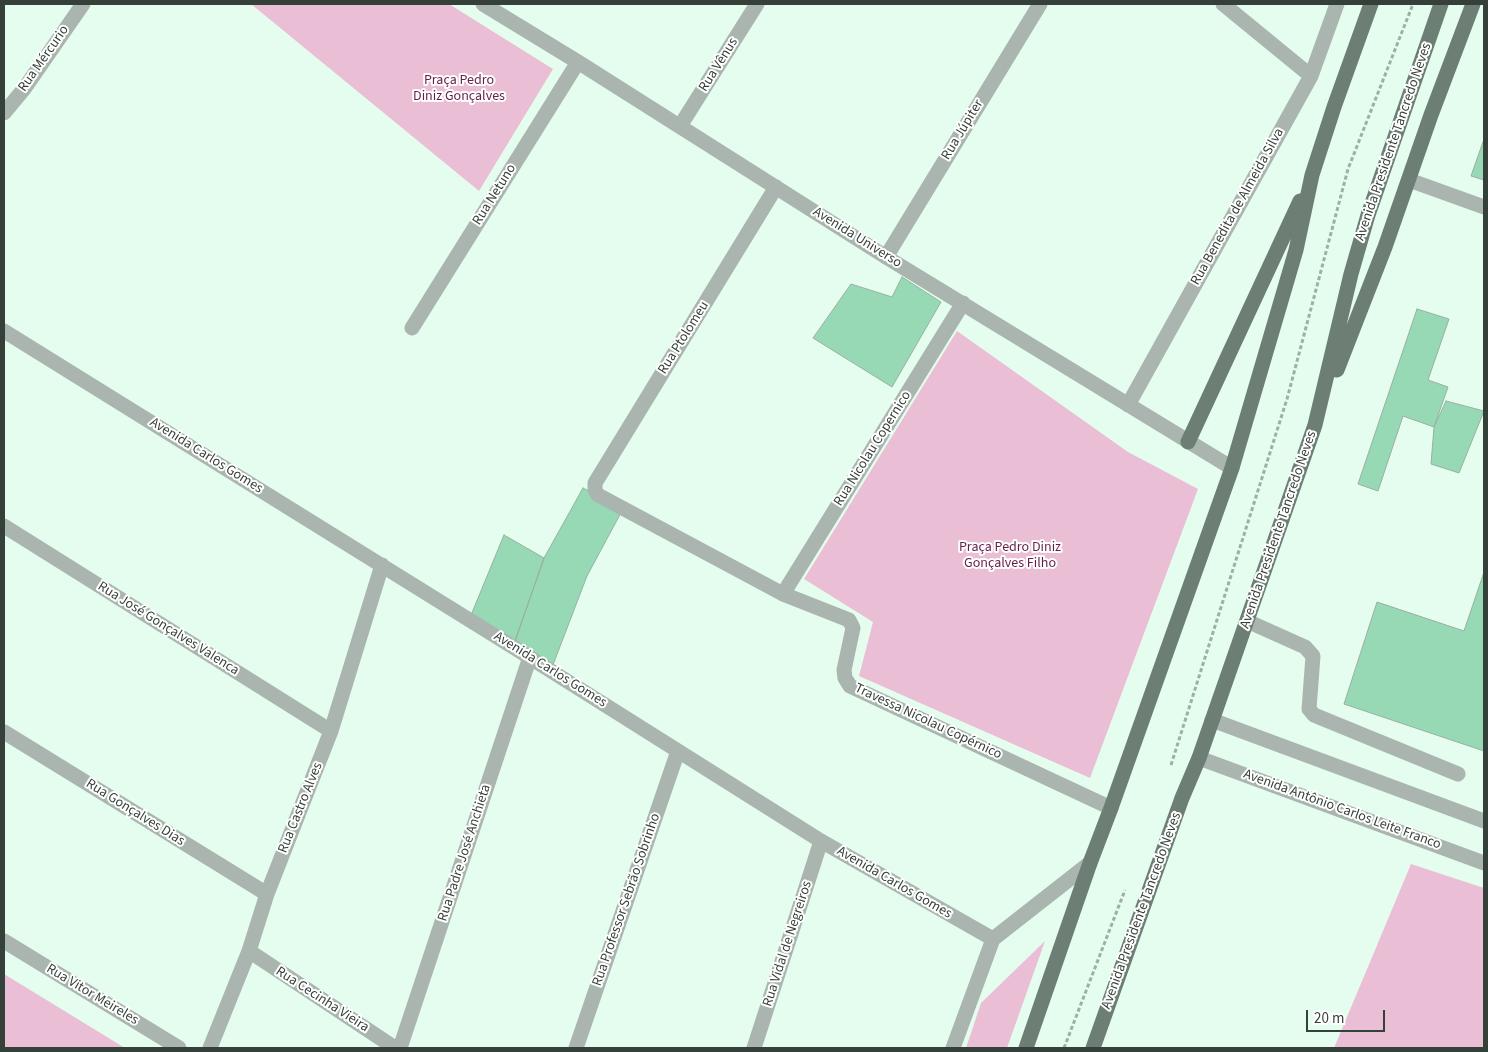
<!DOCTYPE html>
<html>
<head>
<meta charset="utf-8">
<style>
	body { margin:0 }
	#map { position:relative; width:1488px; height:1052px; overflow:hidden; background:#e4fdee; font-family:"Source Sans 3",sans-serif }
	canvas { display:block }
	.frame { position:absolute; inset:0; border:5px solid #36403a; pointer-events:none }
	.scale { position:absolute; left:1306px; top:1010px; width:79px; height:22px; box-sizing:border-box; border:2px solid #36403a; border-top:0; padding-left:6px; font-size:15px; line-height:18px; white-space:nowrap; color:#36403a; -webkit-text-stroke:4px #fff; paint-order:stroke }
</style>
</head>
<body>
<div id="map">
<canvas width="1488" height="1052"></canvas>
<div class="frame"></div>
<div class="scale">20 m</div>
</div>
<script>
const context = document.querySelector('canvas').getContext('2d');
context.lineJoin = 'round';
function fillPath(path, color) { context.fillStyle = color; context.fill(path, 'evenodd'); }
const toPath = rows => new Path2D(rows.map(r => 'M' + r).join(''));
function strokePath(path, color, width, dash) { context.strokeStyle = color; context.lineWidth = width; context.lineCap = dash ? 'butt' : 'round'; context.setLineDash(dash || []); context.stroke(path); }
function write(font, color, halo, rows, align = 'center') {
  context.font = font + ' "Source Sans 3",sans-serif'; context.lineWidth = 4; context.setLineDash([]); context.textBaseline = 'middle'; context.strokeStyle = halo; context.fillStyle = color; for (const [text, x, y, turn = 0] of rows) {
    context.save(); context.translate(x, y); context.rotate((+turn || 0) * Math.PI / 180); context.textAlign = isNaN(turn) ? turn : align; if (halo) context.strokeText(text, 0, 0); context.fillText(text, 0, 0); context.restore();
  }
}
const green = toPath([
	[251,4,449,4,553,69,479,191],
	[957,331,1128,452,1198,489,1090,778,859,676,873,622,804,579],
	[1411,864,1484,888,1484,1048,1334,1048],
	[1045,941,1007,1048,966,1048,981,1003],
	[4,974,125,1048,4,1048]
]);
const building = toPath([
	[1484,139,1484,180,1471,176,1484,139],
	[902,277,941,302,892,387,813,338,851,284,892,297,902,277],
	[1417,309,1449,319,1428,380,1448,387,1434,427,1403,416,1378,491,1358,484,1417,309],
	[1446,401,1484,411,1459,473,1431,464,1434,427,1446,401],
	[583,488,623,509,587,576,551,670,513,647,544,558,583,488],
	[504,535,544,558,513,647,469,620,504,535],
	[1484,572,1484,751,1344,704,1377,602,1464,631,1484,572]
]);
const path = toPath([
	[1171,765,1287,399,1348,169,1413,4],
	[1064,1048,1125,890]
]);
const minor = toPath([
	[483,4,578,62,886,257,1232,468],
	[1223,4,1311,76],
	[4,113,24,89,83,4],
	[680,126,757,4],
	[1409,180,1484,207],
	[776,187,595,483,595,490,598,495,783,594,849,620,853,628,844,670,845,678,850,686,1111,808],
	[886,257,1040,4],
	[412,328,578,62],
	[4,331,513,647,821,841,993,939],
	[1128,405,1311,76,1337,4],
	[4,526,331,731],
	[783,594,963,303],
	[1247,621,1305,647,1313,656,1309,709,1314,715,1458,774],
	[1212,720,1484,821],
	[4,732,267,894],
	[1199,758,1484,863],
	[993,939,1090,863],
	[4,941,179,1048],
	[249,951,395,1048],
	[210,1048,249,951,267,894,331,731,382,565],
	[400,1048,530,657],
	[576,1048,678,751],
	[754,1048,821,841],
	[953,1048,993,939]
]);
const major = toPath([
	[1337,370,1385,247,1431,115,1473,4],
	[1188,442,1300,201],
	[1026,1048,1090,863,1111,808,1232,468,1296,250,1312,175,1334,107,1371,4],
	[1093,1048,1182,798,1199,758,1315,425,1351,274,1368,215,1441,4]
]);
const streetNames = [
	["Rua Mércurio",44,59,-55],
	["Rua Vênus",719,65,-58],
	["Rua Júpiter",963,130,-59],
	["Avenida Presidente Tancredo Neves",1394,142,-71],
	["Rua Netuno",495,195,-58],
	["Rua Benedita de Almeida Silva",1238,207,-61],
	["Avenida Universo",857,238,32],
	["Rua Ptolomeu",684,338,-58],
	["Rua Nicolau Copernico",873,449,-58],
	["Avenida Carlos Gomes",206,456,32],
	["Avenida Presidente Tancredo Neves",1279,530,-71],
	["Rua José Gonçalves Valenca",168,629,32],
	["Avenida Carlos Gomes",550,670,32],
	["Travessa Nicolau Copérnico",928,722,25],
	["Rua Castro Alves",301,808,-68],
	["Avenida Antônio Carlos Leite Franco",1342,810,20],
	["Rua Gonçalves Dias",135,813,32],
	["Rua Padre José Anchieta",465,853,-72],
	["Avenida Carlos Gomes",894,883,30],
	["Rua Professor Sebrão Sobrinho",627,900,-71],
	["Avenida Presidente Tancredo Neves",1142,911,-70],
	["Rua Vidal de Negreiros",788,944,-72],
	["Rua Vitor Meireles",92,995,31],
	["Rua Cecinha Vieira",322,1000,33]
];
const parkNames = [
	["Praça Pedro",459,81],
	["Diniz Gonçalves",459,97],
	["Praça Pedro Diniz",1010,548],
	["Gonçalves Filho",1010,564]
];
fillPath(green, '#eabfd5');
fillPath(building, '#96d9b4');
strokePath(building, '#99b0a2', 1);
strokePath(path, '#9db0a5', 3, [4, 2.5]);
strokePath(minor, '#abb5af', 15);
strokePath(major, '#6d7f74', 15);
write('14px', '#36403a', '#fff', streetNames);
write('14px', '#661e4b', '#fff', parkNames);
</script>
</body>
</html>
